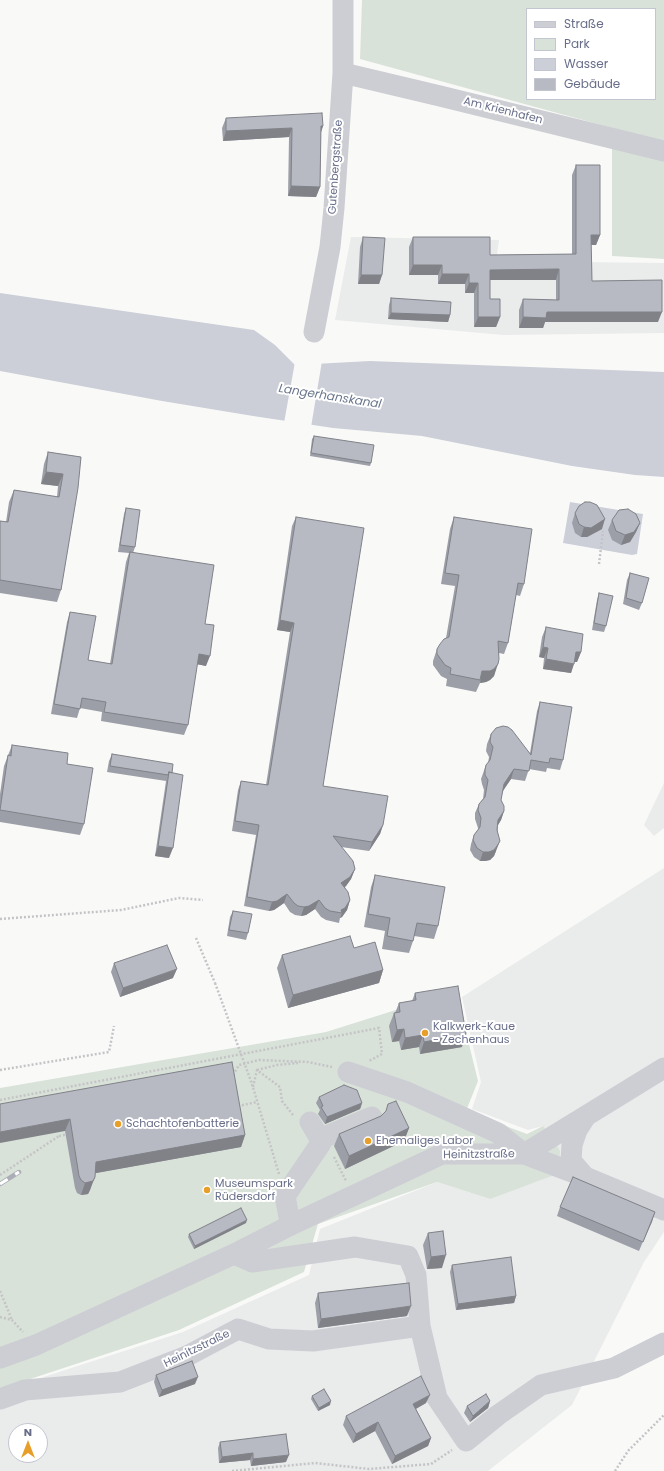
<!DOCTYPE html>
<html>
<head>
<meta charset="utf-8">
<style>
	body { margin:0 }
	#map { position:relative; width:664px; height:1471px; overflow:hidden; background:#f9faf8; font-family:Poppins,sans-serif }
	canvas { display:block }
	.legend { position:absolute; left:526px; top:8px; width:130px; height:92px; box-sizing:border-box; background:#fff; border:1px solid #c3c5d0; margin:0; padding:5px 7px; list-style:none; font-size:12px; color:#686e89 }
	.legend li { display:flex; align-items:center; gap:8px; height:20px }
	.legend b { width:20px; border:1px solid #c3c5d0 }
	.north { position:absolute; left:8px; top:1423px; width:40px; height:40px; box-sizing:border-box; background:#fff; border:1px solid #c3c5d0; border-radius:50%; rotate:0deg; font-size:11px; font-weight:700; line-height:16px; text-align:center; color:#686e89 }
	.north::after { content:''; display:block; margin:auto; width:14px; height:18px; background:#e89f29; clip-path:polygon(50% 0,100% 100%,50% 72%,0 100%) }
</style>
</head>
<body>
<div id="map">
<canvas width="664" height="1471"></canvas>
<ul class="legend">
<li><b style="height:5px;background:#cdced3"></b>Straße</li>
<li><b style="height:11px;background:#d9e2d9"></b>Park</li>
<li><b style="height:11px;background:#cccfd8"></b>Wasser</li>
<li><b style="height:11px;background:#b7b9c3"></b>Gebäude</li>
</ul>
<div class="north">N</div>
</div>
<script>
const context = document.querySelector('canvas').getContext('2d');
context.lineJoin = 'round';
function fillPath(path, color) { context.fillStyle = color; context.fill(path, 'evenodd'); }
const toPath = rows => new Path2D(rows.map(r => 'M' + r).join(''));
function strokePath(path, color, width, dash) { context.strokeStyle = color; context.lineWidth = width; context.lineCap = dash ? 'butt' : 'round'; context.setLineDash(dash || []); context.stroke(path); }
function write(font, color, halo, rows, align = 'center') {
  context.font = font + ' Poppins,sans-serif'; context.lineWidth = 4; context.setLineDash([]); context.textBaseline = 'middle'; context.strokeStyle = halo; context.fillStyle = color; for (const [text, x, y, turn = 0] of rows) {
    context.save(); context.translate(x, y); context.rotate((+turn || 0) * Math.PI / 180); context.textAlign = isNaN(turn) ? turn : align; if (halo) context.strokeText(text, 0, 0); context.fillText(text, 0, 0); context.restore();
  }
}
const built = toPath([
	[351,237,499,240,496,261,664,263,664,333,503,335,335,320],
	[664,783,664,828,654,836,644,825],
	[664,868,664,1232,644,1262,572,1405,488,1471,0,1471,0,1391,183,1332,309,1275,320,1229,437,1182,490,1199,543,1126,528,1130,472,1109,481,1082,462,997],
	[16,1431,40,1431,40,1455,16,1455]
]);
const green = toPath([
	[362,0,664,0,664,259,612,256,612,128,360,59],
	[527,9,655,9,655,99,527,99],
	[456,991,478,1081,466,1111,527,1134,543,1126,552,1137,560,1151,559,1167,557,1174,490,1199,437,1182,318,1224,304,1272,179,1330,0,1389,0,1088,326,1032]
]);
const water = toPath([
	[0,293,254,330,275,345,295,365,370,361,664,372,664,477,635,475,572,466,422,436,333,428,253,416,162,401,0,371],
	[570,502,643,514,637,554,632,555,563,543]
]);
const pier = toPath([
	[322,361,311,427,284,423,295,362]
]);
const path = toPath([
	[599,564,603,531],
	[0,919,121,910,179,898,203,900],
	[196,938,215,983],
	[0,1070,109,1052,114,1026],
	[257,1070,277,1065,298,1063],
	[233,1075,239,1065,259,1060,308,1062,332,1067],
	[252,1084,279,1174],
	[253,1087,257,1070,280,1087,282,1101,293,1115],
	[0,1100,379,1028,382,1054,369,1061],
	[238,1106,257,1102],
	[334,1157,346,1181],
	[0,1175,59,1136],
	[0,1291,12,1320],
	[0,1317,12,1320,23,1332],
	[232,1471,315,1463,369,1469,431,1464,452,1450],
	[615,1471,628,1451,664,1415]
]);
const minor = toPath([
	[343,73,440,96,664,151],
	[314,332,330,247,334,208,343,73,343,0],
	[348,1072,407,1092,498,1133,524,1154],
	[320,1139,372,1117],
	[524,1154,664,1068],
	[585,1177,571,1161,572,1145,577,1130,586,1116],
	[293,1224,289,1217,285,1196,321,1143,320,1139,310,1122],
	[234,1254,252,1262,355,1247,408,1256,416,1275,420,1326,437,1398,466,1441,498,1415,541,1385,614,1368,664,1343],
	[0,1358,36,1345,234,1254,293,1224,442,1154,524,1154,585,1177,664,1210],
	[0,1399,25,1390,120,1382,187,1356,238,1329,269,1339,313,1341,420,1326]
]);
const rail = toPath([
	[0,1184,19,1172]
]);
const pathBridge = toPath([
	[215,983,252,1084],
	[59,1136,69,1134]
]);
const wall = toPath([
	[226,118,323,126,321,132,320,187,316,197,288,196,289,137,223,141,222,128],
	[576,165,600,235,596,245,591,245,592,281,658,322,545,322,543,328,519,328,519,310,523,299,556,300,556,280,490,280,490,299,500,317,496,327,474,327,474,293,465,293,465,284,438,284,438,275,409,275,409,247,413,237,490,255,572,254,572,175],
	[363,237,382,275,379,284,358,284,360,247],
	[391,298,450,315,448,322,388,319,389,305],
	[314,436,371,463,370,466,310,456,312,439],
	[48,452,81,457,61,590,57,602,0,593,0,521,6,522,9,502,14,490,57,497,58,486,41,484,44,464],
	[126,508,135,547,133,553,205,624,206,666,197,664,188,725,184,735,101,721,102,712,80,708,77,718,51,714,67,622,70,612,88,660,110,664,126,562,129,553,118,552,124,514],
	[575,513,602,529,587,537,581,537,575,533,572,523],
	[296,517,323,786,383,825,380,834,369,851,341,847,355,869,351,879,346,886,345,887,350,900,347,910,342,917,340,918,339,923,326,920,321,917,315,909,306,915,301,916,295,915,290,912,284,903,274,910,269,911,244,906,256,835,232,831,238,790,241,781,266,785,290,632,277,630,292,526],
	[454,517,524,584,520,596,516,595,508,643,504,654,499,653,494,676,490,680,486,682,480,683,476,692,446,686,447,679,441,676,433,665,433,661,437,649,446,638,455,586,441,584,450,529],
	[612,520,640,523,636,532,630,542,621,545,612,540,608,530],
	[630,573,642,603,639,610,623,604,627,580],
	[599,593,606,626,604,632,592,630,597,600],
	[546,627,581,652,577,662,574,662,571,673,543,669,544,658,539,657,542,637],
	[540,702,563,760,560,770,547,768,546,772,529,769,525,781,511,779,503,790,501,800,504,811,501,820,498,825,496,851,494,856,490,860,485,861,480,861,474,857,470,850,471,844,474,835,478,830,478,828,475,819,475,813,479,804,483,799,484,790,482,784,481,779,486,765,488,763,489,757,486,751,487,744,491,734,530,753,537,711],
	[12,745,67,764,84,824,80,835,0,822,0,794,4,766],
	[112,754,172,773,169,858,155,856,166,781,107,772,109,761],
	[375,875,438,926,434,939,414,936,413,941,409,953,382,949,385,931,364,927,371,887],
	[233,911,248,933,246,940,227,936,230,917],
	[354,948,383,970,379,983,288,1008,277,968,282,955],
	[114,963,173,978,120,997,111,972],
	[415,993,462,1047,420,1054,419,1047,401,1050,399,1041,392,1042,389,1026,394,1013,395,1013,399,1003,412,1001],
	[319,1097,362,1103,360,1109,325,1124,318,1114,320,1110,316,1103],
	[0,1104,245,1135,241,1147,95,1173,90,1190,88,1194,81,1195,77,1193,75,1188,65,1131],
	[388,1104,409,1128,404,1141,345,1169,334,1146,339,1134,381,1116,386,1112],
	[560,1207,655,1212,639,1251,557,1216],
	[246,1223,194,1249,188,1237,189,1234],
	[428,1233,442,1268,427,1269,423,1245],
	[452,1265,516,1296,514,1303,456,1310,450,1272],
	[318,1293,407,1316,318,1328,315,1303],
	[156,1375,195,1384,159,1397,154,1382],
	[312,1396,330,1405,318,1411,311,1399],
	[490,1401,488,1408,470,1422,464,1413,467,1406],
	[426,1403,416,1409,431,1438,428,1446,392,1464,375,1431,353,1443,343,1425,346,1416],
	[220,1442,286,1462,251,1466,250,1460,219,1463,218,1448]
]);
const shadedWall = toPath([
	[321,126,323,126,320,135],
	[292,128,289,137,223,141,226,131],
	[291,186,320,187,316,197,288,196],
	[591,235,600,235,596,245,587,245],
	[413,265,442,265,438,275,409,275],
	[559,269,556,280,486,280,490,270],
	[442,274,469,274,465,284,438,284],
	[361,275,382,275,379,284,358,284],
	[469,283,478,283,474,293,465,293],
	[547,312,662,312,658,322,545,322,543,328,519,328,523,317],
	[391,313,450,315,448,322,388,319],
	[478,317,500,317,496,327,474,327],
	[46,472,63,474,58,486,41,484],
	[605,519,602,529,587,537,581,537,584,527],
	[640,523,636,532,630,542,621,545,625,535],
	[280,620,294,623,290,632,277,630],
	[543,647,548,648,544,658,539,657],
	[576,652,581,652,577,662,572,662],
	[199,654,210,656,206,666,196,664],
	[546,659,574,664,571,673,543,669],
	[498,664,494,676,490,680,486,682,480,683,482,671],
	[514,769,511,779,501,794,504,784],
	[504,811,501,820,495,830,498,820],
	[383,825,380,834,369,851,372,842],
	[500,841,494,856,490,860,485,861,480,861,483,852],
	[158,846,173,848,169,858,155,856],
	[355,869,351,879,346,886,338,892,341,883],
	[287,894,284,903,274,910,269,911,272,902],
	[319,900,315,909,306,915,301,916,304,907],
	[350,900,347,910,342,917,340,918,342,913,341,910],
	[177,969,173,978,120,997,123,988],
	[383,970,379,983,288,1008,293,995],
	[404,1029,399,1041,392,1042,397,1030],
	[466,1034,462,1047,420,1054,424,1042],
	[423,1035,419,1047,401,1050,405,1038],
	[362,1103,360,1109,325,1124,327,1117],
	[70,1119,65,1131,0,1143,0,1132],
	[409,1128,404,1141,345,1169,349,1156],
	[245,1135,241,1147,91,1174,96,1162],
	[95,1177,90,1190,88,1194,81,1195,85,1183],
	[655,1212,652,1222,639,1251,643,1242],
	[247,1220,246,1223,194,1249,195,1246],
	[446,1255,442,1268,427,1269,431,1257],
	[516,1296,514,1303,456,1310,458,1304],
	[411,1306,407,1316,318,1328,321,1319],
	[198,1377,195,1384,159,1397,162,1390],
	[430,1395,426,1403,410,1412,413,1404],
	[331,1401,330,1405,318,1411,319,1408],
	[490,1401,488,1408,470,1422,473,1416],
	[378,1422,375,1431,353,1443,356,1434],
	[431,1438,428,1446,392,1464,395,1456],
	[253,1453,250,1460,219,1463,222,1457],
	[289,1455,286,1462,251,1466,253,1459]
]);
const building = toPath([
	[322,113,323,126,321,126,320,187,291,186,292,128,226,131,226,118,322,113],
	[576,165,600,165,600,235,591,235,592,281,662,280,662,312,547,312,546,318,523,317,523,299,559,300,559,269,490,270,490,299,500,299,500,317,478,317,478,283,469,283,469,274,442,274,442,265,413,265,413,237,490,237,490,255,576,254,576,165],
	[363,237,385,238,382,275,361,275,363,237],
	[391,298,451,302,450,315,391,313,391,298],
	[314,436,374,445,371,463,311,453,314,436],
	[48,452,81,457,78,488,61,590,0,580,0,521,8,522,14,490,59,497,63,474,46,472,48,452],
	[585,502,590,502,597,505,605,519,591,528,584,527,579,524,575,513,579,506,585,502],
	[126,508,140,510,135,547,120,545,126,508],
	[628,509,636,514,640,523,634,532,625,535,616,531,612,520,619,510,628,509],
	[296,517,364,528,323,786,388,796,383,825,372,842,333,836,353,861,355,869,350,877,341,883,348,892,350,900,345,908,341,910,342,913,330,911,325,908,319,900,309,906,304,907,298,906,294,903,287,894,277,901,272,902,247,897,259,825,235,821,241,781,268,785,294,623,280,620,296,517],
	[454,517,532,529,524,584,518,583,508,643,498,641,499,659,498,664,494,669,490,671,482,671,480,680,450,674,451,668,445,665,437,654,437,649,440,644,444,639,449,637,459,575,445,573,454,517],
	[130,552,214,565,205,624,214,625,210,656,199,654,188,725,104,712,106,702,82,698,80,709,54,704,70,612,96,616,88,660,112,664,130,552],
	[630,573,649,578,642,603,626,598,630,573],
	[599,593,613,596,606,626,594,623,599,593],
	[546,627,583,634,581,652,576,652,574,664,546,659,548,648,543,647,546,627],
	[540,702,572,707,563,760,550,758,549,763,531,760,529,771,514,769,504,784,501,800,504,806,504,811,498,820,497,830,500,841,497,846,494,850,489,852,483,852,477,848,473,840,474,835,480,827,481,818,478,810,479,804,485,797,488,780,485,775,485,770,486,765,490,760,493,747,490,742,491,734,496,728,503,726,508,727,512,730,531,755,540,702],
	[12,745,68,753,67,764,93,768,84,824,0,810,8,755,11,756,12,745],
	[112,754,173,764,172,773,169,772,168,775,110,766,112,754],
	[169,772,183,775,173,848,158,846,169,772],
	[375,875,445,887,438,926,417,923,413,941,387,936,390,918,368,914,375,875],
	[233,911,252,914,248,933,229,930,233,911],
	[350,936,354,948,375,942,383,970,293,995,282,955,350,936],
	[167,945,177,969,123,988,114,963,167,945],
	[458,986,466,1034,424,1042,423,1035,405,1038,404,1029,397,1030,394,1013,400,1012,399,1003,416,1000,415,993,458,986],
	[232,1062,245,1135,96,1162,95,1177,93,1181,85,1183,81,1180,79,1176,70,1119,0,1132,0,1104,232,1062],
	[344,1085,357,1090,362,1103,327,1117,321,1107,323,1106,319,1097,344,1085],
	[396,1101,409,1128,349,1156,339,1134,381,1116,386,1111,388,1104,396,1101],
	[573,1177,655,1212,643,1242,560,1207,573,1177],
	[241,1208,247,1220,195,1246,189,1234,241,1208],
	[443,1231,446,1255,431,1257,428,1233,443,1231],
	[511,1257,516,1296,458,1304,452,1265,511,1257],
	[409,1283,411,1306,321,1319,318,1293,409,1283],
	[192,1361,198,1377,162,1390,156,1375,192,1361],
	[421,1376,430,1395,413,1404,431,1438,395,1456,378,1422,356,1434,346,1416,421,1376],
	[324,1389,331,1401,319,1408,312,1396,324,1389],
	[486,1394,490,1401,473,1416,467,1406,486,1394],
	[286,1434,289,1455,253,1459,253,1453,222,1457,220,1442,286,1434]
]);
const markers = [
	[425,1033,4,"#e89f29"],
	[118,1124,4,"#e89f29"],
	[368,1141,4,"#e89f29"],
	[207,1190,4,"#e89f29"]
];
const streetNames = [
	["Am Krienhafen",503,111,14],
	["Gutenbergstraße",336,167,-86],
	["Heinitzstraße",479,1155,-1],
	["Heinitzstraße",197,1349,-26]
];
const poiNames = [
	["Kalkwerk-Kaue",433,1027],
	["- Zechenhaus",433,1040],
	["Schachtofenbatterie",126,1124],
	["Ehemaliges Labor",376,1141],
	["Museumspark",215,1184],
	["Rüdersdorf",215,1197]
];
const waterNames = [
	["Langerhanskanal",330,397,9]
];
fillPath(built, '#eaebeb');
fillPath(green, '#d9e2d9');
fillPath(water, '#cccfd8');
fillPath(pier, '#f9faf8');
strokePath(path, '#c4c4c7', 2.5, [2, 2]);
strokePath(minor, '#cdced3', 21);
strokePath(rail, '#acaeb7', 4.5);
strokePath(rail, '#fff', 3, [9]);
strokePath(pathBridge, '#c4c4c7', 2.5, [2, 2]);
fillPath(wall, '#9d9fa8');
fillPath(shadedWall, '#808288');
fillPath(building, '#b7b9c3');
strokePath(building, '#808288', 1);
for (const [x, y, r, color] of markers) { const dot = new Path2D(); dot.arc(x, y, r, 0, 2 * Math.PI); context.fillStyle = color; context.fill(dot); strokePath(dot, '#fff', 1.5); }
write('11px', '#686e89', '#fff', streetNames);
write('11px', '#686e89', '#fff', poiNames, 'left');
write('italic 12px', '#69758b', '#fff', waterNames);
</script>
</body>
</html>
